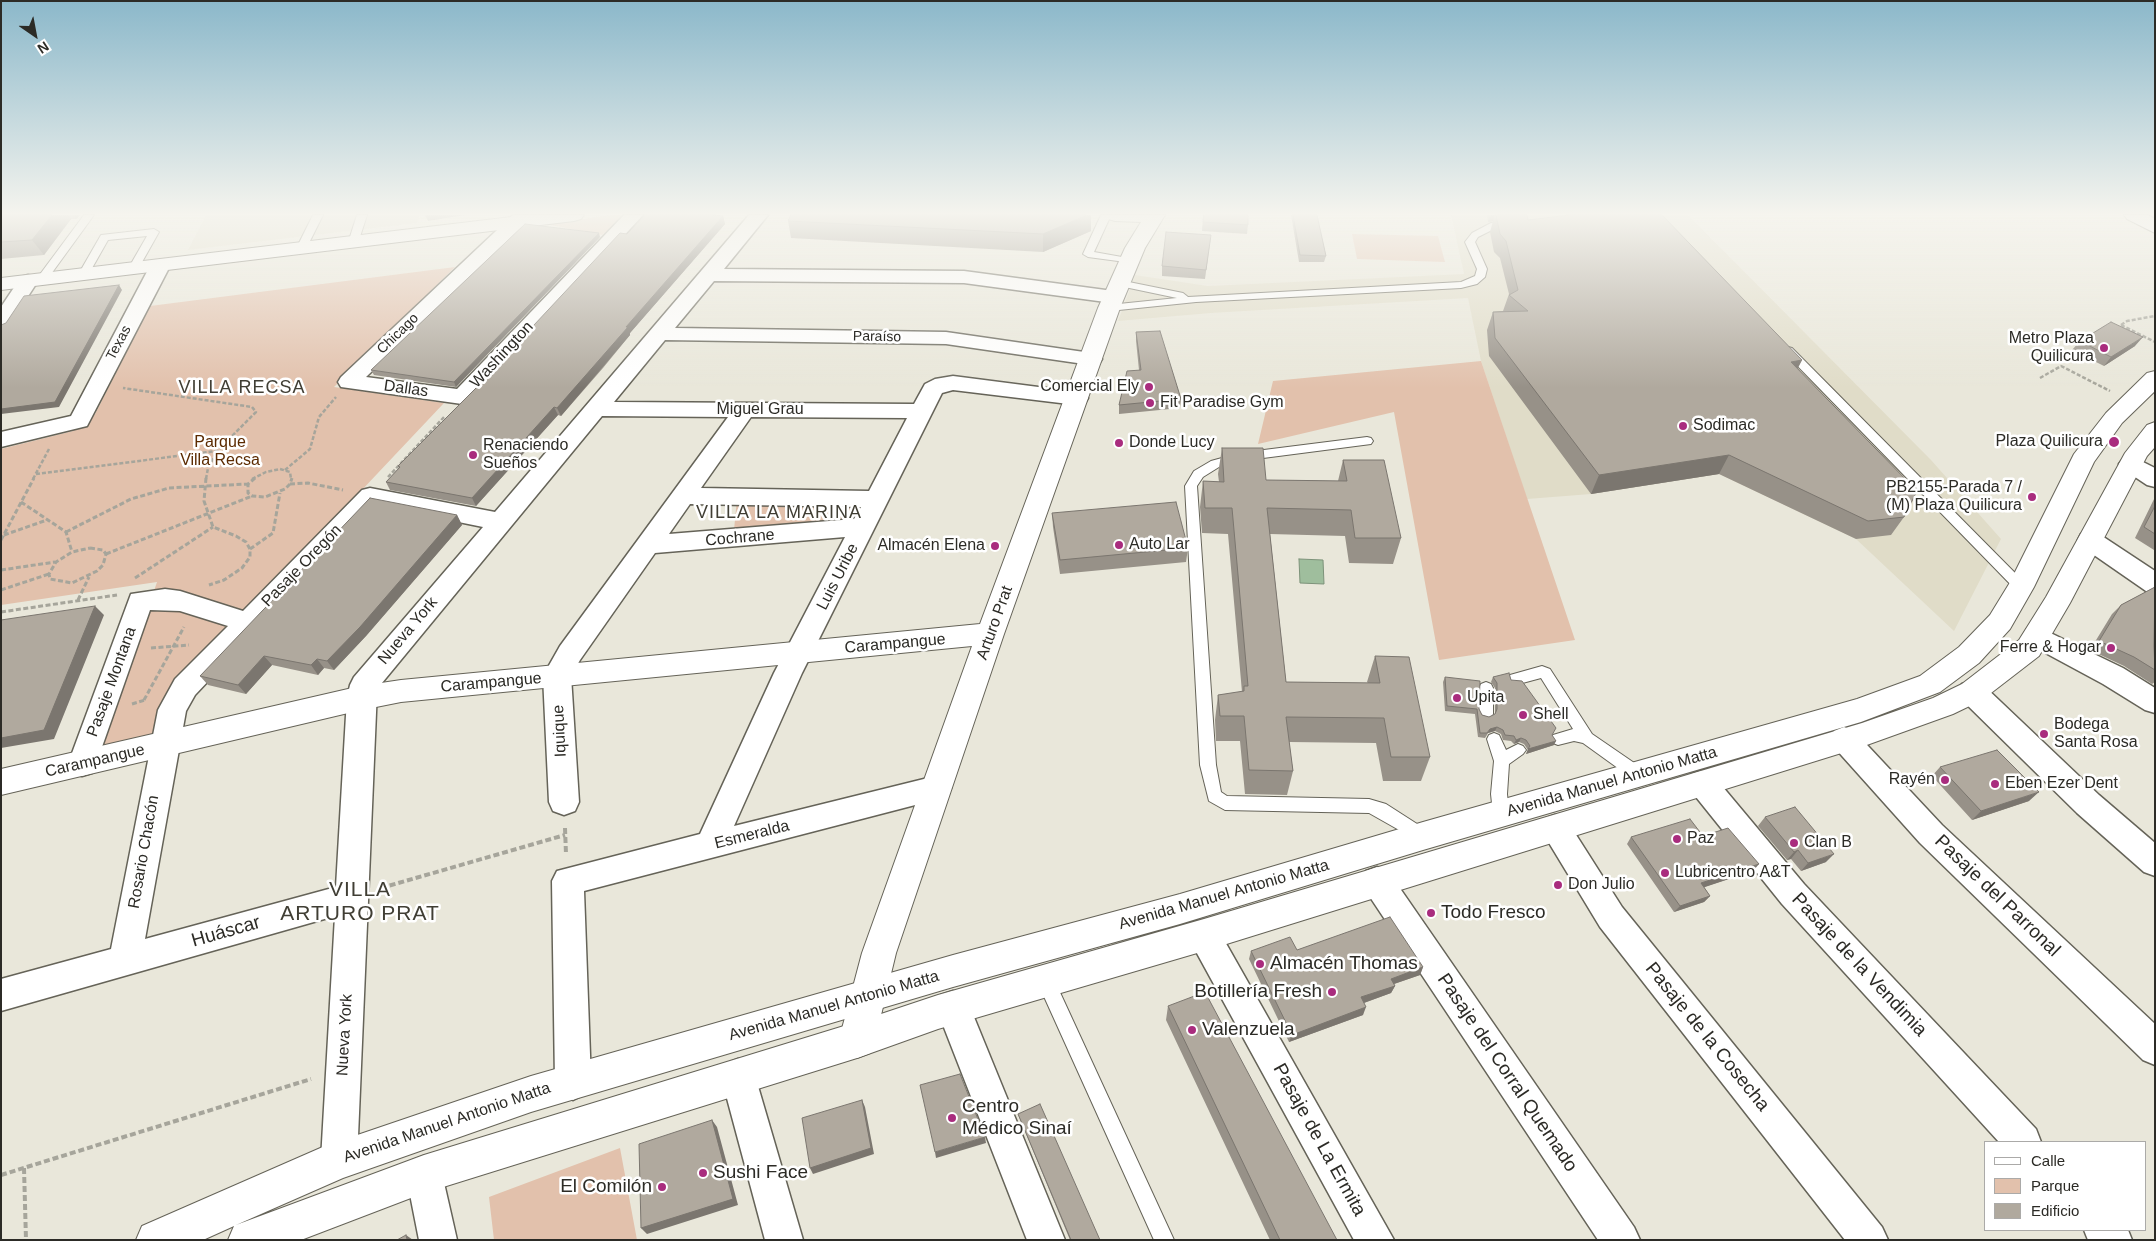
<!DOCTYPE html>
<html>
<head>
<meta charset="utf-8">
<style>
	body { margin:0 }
	#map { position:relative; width:2156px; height:1241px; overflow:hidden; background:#e9e7da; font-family:Helvetica,sans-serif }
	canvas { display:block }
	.frame { position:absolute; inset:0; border:2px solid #2c2b26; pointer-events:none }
	.legend { position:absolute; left:1984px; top:1141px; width:162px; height:90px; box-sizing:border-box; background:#fff; border:1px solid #abaaa8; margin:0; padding:6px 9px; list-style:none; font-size:15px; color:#2c2b26 }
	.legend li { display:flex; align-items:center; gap:10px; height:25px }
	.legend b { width:25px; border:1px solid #abaaa8 }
	.north { position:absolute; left:10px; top:10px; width:50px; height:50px; -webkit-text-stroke:4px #fff; paint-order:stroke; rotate:147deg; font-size:14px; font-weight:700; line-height:20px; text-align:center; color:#2c2b26 }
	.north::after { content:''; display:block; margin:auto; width:18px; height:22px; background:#2c2b26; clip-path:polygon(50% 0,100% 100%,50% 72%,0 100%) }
</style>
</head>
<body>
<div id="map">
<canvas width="2156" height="1241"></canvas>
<div class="frame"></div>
<ul class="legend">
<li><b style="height:6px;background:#fff"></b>Calle</li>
<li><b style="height:14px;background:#e2c1ac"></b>Parque</li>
<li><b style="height:14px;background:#b0a99e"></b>Edificio</li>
</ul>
<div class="north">N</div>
</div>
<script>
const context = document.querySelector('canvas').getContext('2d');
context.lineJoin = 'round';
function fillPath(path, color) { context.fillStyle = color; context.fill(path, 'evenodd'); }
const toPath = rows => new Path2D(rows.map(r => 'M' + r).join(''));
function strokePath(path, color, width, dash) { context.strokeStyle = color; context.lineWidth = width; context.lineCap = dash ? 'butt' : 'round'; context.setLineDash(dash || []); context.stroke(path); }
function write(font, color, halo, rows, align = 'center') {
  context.font = font + ' Helvetica,sans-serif'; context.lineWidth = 5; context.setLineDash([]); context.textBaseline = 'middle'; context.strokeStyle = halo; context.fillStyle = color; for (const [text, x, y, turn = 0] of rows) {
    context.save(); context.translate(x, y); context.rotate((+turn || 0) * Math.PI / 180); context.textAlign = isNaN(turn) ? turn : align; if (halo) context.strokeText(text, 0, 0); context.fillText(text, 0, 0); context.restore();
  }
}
const built = toPath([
	[206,215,420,215,417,223,188,250],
	[1451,215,1688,215,1931,460,2001,539,1954,631,1856,539,1719,474,1591,494,1527,499,1481,361,1468,298,1211,313,1118,321,1135,275,1208,286,1464,274]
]);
const green = toPath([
	[611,215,625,215,602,235,545,224],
	[1352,234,1438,236,1445,262,1357,259],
	[455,267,334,387,444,403,176,687,164,733,101,749,157,582,1,605,1,449,73,431,95,414,150,306],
	[1481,361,1575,640,1439,660,1394,412,1258,444,1273,381],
	[737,499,862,503,852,521,734,530],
	[620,1148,637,1240,494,1240,489,1197]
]);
const water = toPath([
	[1299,559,1323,560,1324,584,1300,583,1299,559]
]);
const pathFar2 = toPath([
	[2121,325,2155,342],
	[2121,325,2127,321,2155,316],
	[2040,378,2061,366,2110,391],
	[285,470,310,449,319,417,336,397],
	[36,474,217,451,256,412,252,407,123,388],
	[388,477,445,416],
	[33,479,49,449],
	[206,479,208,468,217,451],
	[252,479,266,472,280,469,290,472,291,479]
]);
const pathFar1 = toPath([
	[206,478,204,501,213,527,236,536,246,542,250,549,250,557,242,568,224,580,209,585],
	[255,478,248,484,248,493,252,496,265,497,285,489,290,484,292,478],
	[290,484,308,483,343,490],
	[21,502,66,532,72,552],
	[66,532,131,499,169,488,248,484],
	[4,535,47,520],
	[1,540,34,478],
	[90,548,103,550,106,554,103,565,97,571,72,583,50,579,49,574,56,562,72,552,90,548],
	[250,549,273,533,280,493],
	[106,554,252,496],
	[1,570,55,562],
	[135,578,213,527],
	[1,590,49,574],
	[78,600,89,577],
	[1,612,117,595],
	[151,648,189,645],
	[144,700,184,627],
	[132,704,145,700]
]);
const path = toPath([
	[565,828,566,854],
	[381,888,565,835],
	[24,1168,26,1240],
	[1,1175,311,1079]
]);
const service = toPath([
	[84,215,94,215,46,281,38,281,38,277,84,215],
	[313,215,323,215,305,251,297,251,296,249,313,215],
	[357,215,367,215,358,243,353,246,348,243,357,215],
	[1101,215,1111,215,1094,252,1133,259,1133,263,1088,257,1083,254,1101,215],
	[1517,220,1520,221,1520,225,1496,228,1478,237,1475,242,1487,269,1485,277,1477,284,1461,288,1196,302,1109,311,1104,308,1109,305,1177,298,1115,285,1115,281,1119,280,1183,293,1188,297,1461,282,1475,276,1477,269,1465,242,1472,233,1491,223,1517,220],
	[154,229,159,232,137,271,133,272,128,269,147,236,108,240,87,277,79,277,78,275,101,235,154,229],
	[1788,347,1792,348,2026,584,2028,587,2026,590,2016,590,1784,352,1784,348,1788,347],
	[1367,437,1371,438,1373,441,1371,444,1240,461,1219,467,1203,477,1197,486,1216,765,1221,792,1227,796,1369,799,1386,804,1428,831,1430,836,1428,841,1422,843,1369,813,1225,810,1209,801,1200,765,1185,486,1194,471,1211,461,1240,453,1367,437],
	[1542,666,1550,669,1592,734,1643,769,1646,774,1643,779,1638,780,1633,779,1583,743,1574,741,1558,745,1553,743,1551,739,1553,735,1573,729,1541,678,1515,685,1510,683,1508,679,1510,675,1542,666],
	[1486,682,1491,684,1493,688,1493,714,1491,718,1486,720,1481,718,1479,714,1479,688,1481,684,1486,682],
	[1494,733,1499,735,1506,750,1518,744,1523,746,1526,750,1523,754,1509,764,1507,794,1509,813,1507,818,1501,820,1495,818,1493,813,1491,794,1494,761,1487,739,1489,735,1494,733],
	[1046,973,1052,975,1174,1240,1154,1240,1037,981,1040,975,1046,973]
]);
const minor = toPath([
	[513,215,534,215,366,377,457,389,624,215,643,215,470,402,462,404,341,387,338,382,341,377,513,215],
	[749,215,768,215,724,269,964,271,1113,291,1120,293,1123,297,1120,301,1113,303,964,283,714,281,675,328,946,332,1091,353,1099,354,1102,359,1099,364,1091,365,946,344,665,340,614,402,914,404,925,384,935,379,953,376,1085,393,1088,398,1085,403,1077,405,953,390,942,393,802,673,734,826,936,776,946,779,951,788,946,797,584,891,591,1082,585,1094,573,1100,561,1094,555,1082,552,881,557,871,700,834,774,673,845,537,655,553,580,660,571,676,579,802,575,811,564,815,553,811,549,802,543,676,560,646,728,417,602,416,377,689,357,1160,352,1173,339,1178,326,1173,321,1160,335,916,1,1011,1,979,111,949,158,710,175,679,228,626,180,611,150,610,96,764,92,773,82,776,72,773,68,764,131,594,165,589,180,591,243,611,362,490,370,488,495,512,749,215],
	[751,417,907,418,869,491,701,488,751,417],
	[690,504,861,507,854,519,669,534,690,504],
	[375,505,483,527,354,677,350,685,347,698,336,887,145,939,186,711,195,695,375,505],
	[160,260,167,262,170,266,87,426,1,447,1,432,71,416,150,266,153,262,160,260],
	[28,275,35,277,38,281,8,327,1,329,1,307,21,277,28,275],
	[2131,456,2155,468,2155,487,2147,485,2123,469,2119,464,2123,459,2131,456],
	[2090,531,2099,534,2155,571,2155,593,2146,591,2081,546,2078,540,2081,534,2090,531],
	[2036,626,2123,668,2155,688,2155,713,2145,710,2103,684,2027,643,2023,636,2027,629,2036,626],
	[1972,681,1982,684,2099,795,2155,843,2155,876,2144,872,2077,813,1962,700,1958,692,1962,684,1972,681],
	[1844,727,1854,731,1942,825,2155,1024,2155,1065,2143,1060,1920,843,1834,747,1830,739,1834,731,1844,727],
	[1702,771,1712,774,1804,884,2036,1129,2041,1142,1999,1142,1782,904,1692,792,1687,783,1692,774,1702,771],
	[1555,815,1566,819,1622,907,1882,1227,1888,1240,1845,1240,1600,927,1540,828,1544,819,1555,815],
	[1377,867,1388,871,1634,1227,1640,1240,1598,1240,1366,891,1361,881,1366,871,1377,867],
	[1204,920,1215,924,1394,1240,1354,1240,1193,946,1188,935,1193,924,1204,920],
	[953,991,965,995,1065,1240,1027,1240,936,1007,941,995,953,991],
	[738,1059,750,1064,755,1076,803,1240,765,1240,721,1076,726,1064,738,1059],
	[424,1156,437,1161,442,1174,457,1240,419,1240,406,1174,411,1161,424,1156],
	[2084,1230,2128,1230,2132,1240,2088,1240,2084,1230]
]);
const tertiary = toPath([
	[528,215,584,215,581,219,574,221,1,290,1,278,528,215],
	[1106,215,1165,215,1145,248,1120,308,1004,634,896,953,875,1040,870,1053,857,1058,844,1053,839,1040,862,953,972,646,401,702,361,710,1,795,1,769,361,686,401,680,980,624,1098,308,1125,248,1141,222,1115,221,1108,219,1106,215]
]);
const secondary = toPath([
	[2124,215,2148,215,2155,219,2155,233,2127,219,2124,215]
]);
const primary = toPath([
	[2155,371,2155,391,2122,423,2094,462,2034,587,2010,629,1979,663,1940,692,1861,722,1423,850,1180,924,953,987,531,1112,343,1178,236,1225,424,1155,857,1022,938,995,1204,919,1862,723,1933,698,1962,684,2019,640,2046,597,2125,453,2147,425,2155,422,2155,447,2147,456,2070,603,2039,656,1982,700,1953,714,1864,746,1204,951,938,1029,857,1058,424,1193,301,1240,228,1240,234,1226,203,1240,136,1240,142,1226,325,1146,531,1076,953,955,1180,894,1423,822,1857,699,1920,676,1959,647,1990,615,2009,584,2074,454,2106,413,2147,373,2155,371]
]);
const wall = toPath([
	[1,215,80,215,76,219,71,219,44,255,1,259],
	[791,215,1091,215,1091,231,1043,252,791,238,788,221],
	[1203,215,1248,225,1247,234,1202,231],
	[1291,215,1317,215,1326,256,1324,262,1299,262],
	[1487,215,1527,215,1528,220,1802,360,1798,368,1904,517,1891,535,1856,539,1719,474,1591,494,1489,356,1487,330,1493,312,1503,311,1509,294,1500,258,1494,252,1490,232,1493,221,1488,222],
	[723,216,725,224,630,333,630,335,603,368,561,416,558,415,476,506,390,490,386,482,399,468,398,466,477,387,477,386,627,234],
	[1211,235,1205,279,1162,276,1162,266],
	[600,237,456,387,374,375,371,370],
	[1136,332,1181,399,1180,408,1119,414,1119,405,1139,370,1136,341],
	[2080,341,2135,346,2104,366,2072,350],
	[1222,448,1266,480,1338,481,1343,460,1401,538,1393,564,1349,563,1345,536,1270,534,1286,682,1368,683,1367,682,1375,656,1430,757,1421,781,1383,781,1376,743,1289,742,1293,771,1287,795,1245,794,1240,741,1216,741,1215,720,1218,695,1242,692,1228,534,1202,533,1200,507,1203,481,1219,482,1218,474],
	[2155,497,2155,550,2154,550,2135,538],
	[1052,513,1188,548,1186,562,1060,574,1053,527],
	[457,515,462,525,366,636,334,670,324,668,318,675,272,665,246,694,208,685,200,676],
	[2155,587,2155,682,2152,684,2124,666,2090,650,2112,614,2121,605],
	[1445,677,1479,709,1482,715,1489,717,1495,714,1495,688,1491,682,1493,677,1511,680,1552,736,1554,745,1526,754,1528,750,1524,744,1519,742,1514,744,1511,741,1503,740,1501,734,1495,731,1488,733,1485,738,1478,737,1475,714,1445,711,1443,682],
	[1940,767,2029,801,1972,820,1932,776],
	[1765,817,1826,862,1801,871,1791,859,1787,860,1758,826],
	[1703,836,1753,871,1704,887,1710,896,1704,902,1674,912,1627,844,1631,837],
	[1297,950,1423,967,1420,975,1394,984,1395,986,1391,993,1364,1003,1363,1015,1289,1042,1249,959,1251,951],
	[1168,1006,1337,1240,1270,1240,1166,1020],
	[1018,1114,1100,1240,1070,1240,1019,1117]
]);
const shadedWall = toPath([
	[52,215,68,215,71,219,44,255,32,240],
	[73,215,80,215,76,219],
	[425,215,465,215,428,221],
	[1087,215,1091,215,1091,231,1043,252,1043,234],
	[1491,215,1495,215,1493,221,1488,222],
	[723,216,725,224,630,333,630,335,561,416,557,408,626,327],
	[599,233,600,237,456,387,454,382],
	[119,285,122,290,59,407,1,414,1,409],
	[2143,337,2135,346,2104,366,2111,357],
	[1802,360,1792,378,1791,362],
	[554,407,558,415,476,506,472,498],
	[1729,455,1719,474,1591,494,1599,475],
	[457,515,462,525,366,636,334,670,327,661],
	[95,606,104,615,54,739,1,748,1,738],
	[264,656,272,665,246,694,238,685],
	[317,659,324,668,318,675,311,665],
	[1497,727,1495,731,1488,733,1485,738,1490,729],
	[1521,738,1519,742,1514,744,1516,740],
	[1556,741,1554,745,1526,754,1528,749],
	[2039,792,2029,801,1972,820,1981,811],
	[1798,850,1791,859,1787,860,1794,852],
	[1834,854,1826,862,1801,871,1808,863],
	[1759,864,1753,871,1696,890,1701,883],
	[1710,896,1704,902,1674,912,1680,906],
	[1423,967,1420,975,1388,986,1391,979],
	[1395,986,1391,993,1358,1005,1361,997],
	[1366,1007,1363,1015,1289,1042,1292,1035],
	[862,1100,865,1107,874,1154,813,1174,810,1168],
	[712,1120,717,1127,738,1205,647,1234,641,1228],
	[985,1137,986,1143,936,1158,935,1152],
	[406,1235,413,1240,407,1240]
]);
const building = toPath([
	[1,215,52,215,32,240,1,242,1,215],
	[645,215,711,215,723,216,626,327,628,327,557,408,554,407,472,498,386,482,400,467,398,466,478,386,477,386,620,233,627,234,645,215],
	[791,215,1087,215,1043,234,788,221,791,215],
	[1204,215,1248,215,1248,225,1203,222,1204,215],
	[1293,215,1317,215,1326,256,1300,255,1293,215],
	[1496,215,1527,215,1528,220,1570,215,1662,215,1802,360,1791,362,1917,491,1904,517,1868,521,1729,455,1599,475,1495,338,1493,312,1528,311,1509,295,1518,290,1506,241,1500,234,1496,215],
	[525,224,599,233,454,382,371,370,525,224],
	[1166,232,1211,235,1206,270,1162,266,1166,232],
	[119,285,55,402,1,409,1,325,6,323,24,296,119,285],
	[2111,322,2143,337,2111,357,2080,341,2111,322],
	[1160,331,1181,399,1119,405,1127,371,1141,370,1136,332,1160,331],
	[1222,448,1263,448,1266,480,1347,481,1343,460,1384,460,1401,538,1355,538,1351,510,1267,508,1286,682,1380,683,1375,656,1409,657,1430,757,1391,757,1384,718,1286,717,1293,771,1249,770,1244,716,1220,716,1218,695,1244,691,1244,686,1248,686,1232,508,1205,508,1203,481,1224,482,1222,448],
	[370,498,457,515,360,627,327,661,317,659,311,665,264,656,238,685,200,676,370,498],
	[1176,502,1188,548,1060,560,1052,513,1176,502],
	[2155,506,2155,534,2144,527,2155,506],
	[2155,587,2154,646,2155,670,2134,657,2099,641,2121,605,2155,587],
	[95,606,44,730,1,738,1,620,95,606],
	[1509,673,1511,680,1522,681,1556,728,1552,735,1556,741,1528,749,1530,746,1526,740,1521,738,1516,740,1514,736,1505,735,1503,730,1497,727,1490,729,1487,733,1480,733,1477,709,1447,706,1445,677,1480,681,1479,709,1482,715,1489,717,1495,714,1497,709,1497,683,1493,677,1509,673],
	[1997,750,2039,792,1981,811,1940,767,1997,750],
	[1795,807,1834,854,1808,863,1798,850,1794,852,1765,817,1795,807],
	[1690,819,1703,836,1728,828,1759,864,1701,883,1710,896,1680,906,1631,837,1690,819],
	[1390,917,1423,967,1391,979,1395,986,1361,997,1366,1007,1292,1035,1251,951,1290,937,1297,950,1390,917],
	[1205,992,1337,1240,1280,1240,1168,1006,1205,992],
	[960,1074,985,1137,935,1152,920,1085,960,1074],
	[862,1100,871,1148,810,1168,802,1118,862,1100],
	[1040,1104,1100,1240,1071,1240,1018,1114,1040,1104],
	[712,1120,733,1199,641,1228,639,1144,712,1120],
	[406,1235,407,1240,397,1240,406,1235]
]);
const markers = [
	[2104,348,5,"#a92c7e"],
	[1149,387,5,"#a92c7e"],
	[1150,403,5,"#a92c7e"],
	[1683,426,5,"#a92c7e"],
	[2114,442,6,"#a92c7e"],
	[1119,443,5,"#a92c7e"],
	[473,455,5,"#a92c7e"],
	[2032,497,5,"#a92c7e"],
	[1119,545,5,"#a92c7e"],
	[995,546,5,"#a92c7e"],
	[2111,648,5,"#a92c7e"],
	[1457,698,5,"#a92c7e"],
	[1523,715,5,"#a92c7e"],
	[2044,734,5,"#a92c7e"],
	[1945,780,5,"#a92c7e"],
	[1995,784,5,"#a92c7e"],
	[1677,839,5,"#a92c7e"],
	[1794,843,5,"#a92c7e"],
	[1665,873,5,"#a92c7e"],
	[1558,885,5,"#a92c7e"],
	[1431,913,5,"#a92c7e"],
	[1260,964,5,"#a92c7e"],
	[1332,992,5,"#a92c7e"],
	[1192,1030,5,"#a92c7e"],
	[952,1118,5,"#a92c7e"],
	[703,1173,5,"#a92c7e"],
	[662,1187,5,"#a92c7e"]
];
const farStreetnames = [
	["Chicago",398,334,-44],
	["Paraíso",877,337,1],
	["Texas",119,343,-62]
];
const poiNames = [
	["Metro Plaza",2094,339,"right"],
	["Quilicura",2094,357,"right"],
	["Comercial Ely",1139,387,"right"],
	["Fit Paradise Gym",1160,403],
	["Sodimac",1693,426],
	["Plaza Quilicura",2103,442,"right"],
	["Donde Lucy",1129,443],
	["Renaciendo",483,446],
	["Sueños",483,464],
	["PB2155-Parada 7 /",2022,488,"right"],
	["(M) Plaza Quilicura",2022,506,"right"],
	["Auto Lar",1129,545],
	["Almacén Elena",985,546,"right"],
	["Ferre & Hogar",2101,648,"right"],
	["Upita",1467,698],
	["Shell",1533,715],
	["Bodega",2054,725],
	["Santa Rosa",2054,743],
	["Rayén",1935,780,"right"],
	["Eben Ezer Dent",2005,784],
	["Paz",1687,839],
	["Clan B",1804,843],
	["Lubricentro A&T",1675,873],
	["Don Julio",1568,885]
];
const streetNames = [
	["Washington",502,355,-47],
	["Dallas",406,389,8],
	["Miguel Grau",760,410],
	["Cochrane",740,538,-5],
	["Pasaje Oregón",302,566,-46],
	["Luis Uribe",838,577,-63],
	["Arturo Prat",995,623,-70],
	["Nueva York",408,631,-50],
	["Carampangue",895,644,-5],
	["Pasaje Montana",112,682,-70],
	["Carampangue",491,683,-5],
	["Iquique",560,731,-93],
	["Carampangue",95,761,-13],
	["Avenida Manuel Antonio Matta",1612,782,-16],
	["Esmeralda",752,835,-14],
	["Rosario Chacón",144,852,-80],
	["Avenida Manuel Antonio Matta",1224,895,-16],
	["Avenida Manuel Antonio Matta",834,1006,-16],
	["Nueva York",345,1035,-87],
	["Avenida Manuel Antonio Matta",447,1123,-19]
];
const parkNames = [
	["Parque",220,443],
	["Villa Recsa",220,461]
];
const neighbourhoodNames = [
	["VILLA RECSA",242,388],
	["VILLA LA MARINA",779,513]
];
const nearStreetnames = [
	["Pasaje del Parronal",1997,896,44],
	["Huáscar",226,932,-16],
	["Pasaje de la Vendimia",1859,965,47],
	["Pasaje de la Cosecha",1707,1037,51],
	["Pasaje del Corral Quemado",1507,1073,56],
	["Pasaje de La Ermita",1319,1140,61]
];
const nearPoinames = [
	["Todo Fresco",1441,913],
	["Almacén Thomas",1270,964],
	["Botillería Fresh",1322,992,"right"],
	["Valenzuela",1202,1030],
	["Centro",962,1107],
	["Médico Sinaí",962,1129],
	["Sushi Face",713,1173],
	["El Comilón",652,1187,"right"]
];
const nearNeighbourhoodnames = [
	["VILLA",360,890],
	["ARTURO PRAT",360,914]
];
fillPath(built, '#e0dcc8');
fillPath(green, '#e2c1ac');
fillPath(water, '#9fbe9d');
strokePath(water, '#7c9279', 1);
strokePath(service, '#656358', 2);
strokePath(minor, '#656358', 3);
strokePath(tertiary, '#656358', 2);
strokePath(secondary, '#656358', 2);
strokePath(primary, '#656358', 2);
strokePath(pathFar2, '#a6a59b', 2.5, [4, 2]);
strokePath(pathFar1, '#a6a59b', 3, [5, 2.5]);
strokePath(path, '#a6a59b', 4, [6, 3]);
fillPath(service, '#fff');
fillPath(minor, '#fff');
fillPath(tertiary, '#fff');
fillPath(secondary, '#fff');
fillPath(primary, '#fff');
fillPath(wall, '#979188');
fillPath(shadedWall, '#7b766f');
fillPath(building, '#b0a99e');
strokePath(building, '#7b766f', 1);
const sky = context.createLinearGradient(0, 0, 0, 388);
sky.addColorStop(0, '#8bb8ca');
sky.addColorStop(0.55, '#f5f4ee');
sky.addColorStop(1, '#f5f4ee00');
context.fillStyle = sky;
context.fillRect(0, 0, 2156, 388);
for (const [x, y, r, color] of markers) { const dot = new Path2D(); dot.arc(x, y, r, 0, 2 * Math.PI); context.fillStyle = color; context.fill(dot); strokePath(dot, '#fff', 2); }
write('14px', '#2c2b26', '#fff', farStreetnames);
write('16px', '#2c2b26', '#fff', poiNames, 'left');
write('16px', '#2c2b26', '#fff', streetNames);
write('16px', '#5b2a00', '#fff', parkNames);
context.letterSpacing = '1px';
write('18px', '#403e34', '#fff', neighbourhoodNames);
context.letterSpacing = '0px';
write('19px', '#2c2b26', '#fff', nearStreetnames);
write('19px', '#2c2b26', '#fff', nearPoinames, 'left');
context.letterSpacing = '1px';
write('21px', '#403e34', '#fff', nearNeighbourhoodnames);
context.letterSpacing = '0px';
</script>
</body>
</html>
